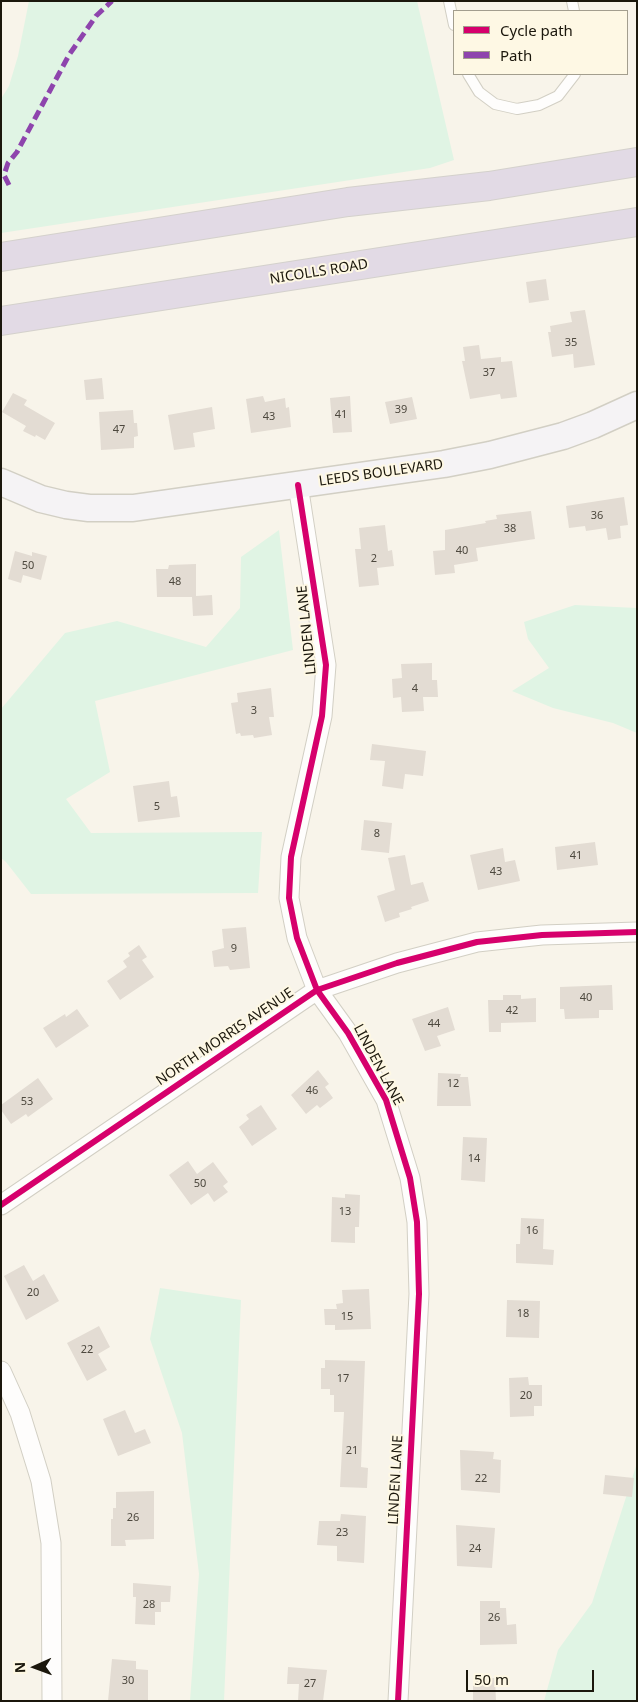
<!DOCTYPE html>
<html>
<head>
<meta charset="utf-8">
<style>
	body { margin:0 }
	#map { position:relative; width:638px; height:1702px; overflow:hidden; background:#f8f4ea; font-family:"Noto Sans",sans-serif }
	canvas { display:block }
	.frame { position:absolute; inset:0; border:2px solid #1b170c; pointer-events:none }
	.legend { position:absolute; left:453px; top:10px; width:175px; height:65px; box-sizing:border-box; background:#fef8e4; border:1px solid #a39e8e; margin:0; padding:6px 9px; list-style:none; font-size:15px; color:#1b170c }
	.legend li { display:flex; align-items:center; gap:10px; height:25px }
	.legend b { width:25px; border:1px solid #a39e8e }
	.north { position:absolute; left:10px; top:1642px; width:50px; height:50px; -webkit-text-stroke:4px #fef8e4; paint-order:stroke; rotate:268deg; font-size:14px; font-weight:700; line-height:20px; text-align:center; color:#1b170c }
	.north::after { content:''; display:block; margin:auto; width:18px; height:22px; background:#1b170c; clip-path:polygon(50% 0,100% 100%,50% 72%,0 100%) }
	.scale { position:absolute; left:466px; top:1670px; width:128px; height:22px; box-sizing:border-box; border:2px solid #1b170c; border-top:0; padding-left:6px; font-size:15px; line-height:18px; white-space:nowrap; color:#1b170c; -webkit-text-stroke:4px #fef8e4; paint-order:stroke }
</style>
</head>
<body>
<div id="map">
<canvas width="638" height="1702"></canvas>
<div class="frame"></div>
<ul class="legend">
<li><b style="height:6px;background:#d6006c"></b>Cycle path</li>
<li><b style="height:6px;background:#8e44ad"></b>Path</li>
</ul>
<div class="north">N</div>
<div class="scale">50 m</div>
</div>
<script>
const context = document.querySelector('canvas').getContext('2d');
context.lineJoin = 'round';
function fillPath(path, color) { context.fillStyle = color; context.fill(path, 'evenodd'); }
const toPath = rows => new Path2D(rows.map(r => 'M' + r).join(''));
function strokePath(path, color, width, dash) { context.strokeStyle = color; context.lineWidth = width; context.lineCap = dash ? 'butt' : 'round'; context.setLineDash(dash || []); context.stroke(path); }
function write(font, color, halo, rows, align = 'center') {
  context.font = font + ' "Noto Sans",sans-serif'; context.lineWidth = 4; context.setLineDash([]); context.textBaseline = 'middle'; context.strokeStyle = halo; context.fillStyle = color; for (const [text, x, y, turn = 0] of rows) {
    context.save(); context.translate(x, y); context.rotate((+turn || 0) * Math.PI / 180); context.textAlign = isNaN(turn) ? turn : align; if (halo) context.strokeText(text, 0, 0); context.fillText(text, 0, 0); context.restore();
  }
}
const green = toPath([
	[29,1,417,1,454,160,430,168,1,233,1,99,9,86,18,56],
	[279,530,293,650,95,701,110,772,66,799,91,833,262,832,258,893,31,894,6,862,1,858,1,709,65,633,117,621,206,647,240,608,241,557],
	[575,605,637,608,637,733,613,723,553,708,512,691,549,668,528,639,524,622],
	[160,1288,241,1300,224,1701,190,1701,199,1574,182,1433,150,1339],
	[637,1463,637,1701,544,1701,558,1650,592,1603]
]);
const building = toPath([
	[546,279,549,300,529,303,526,282],
	[585,310,595,365,574,368,573,354,552,357,548,332,551,332,550,326,572,322,570,312],
	[479,345,481,359,501,357,501,362,512,361,517,397,501,399,500,394,470,399,462,361,465,361,463,347],
	[102,378,104,399,86,400,84,380],
	[13,393,27,400,24,405,55,423,45,440,36,435,35,437,23,431,26,426,2,412],
	[263,396,265,402,285,398,286,408,289,407,291,427,251,433,246,399],
	[350,396,352,432,333,433,330,398],
	[412,397,417,419,390,424,385,402],
	[212,407,215,429,193,433,195,447,174,450,168,415],
	[133,410,134,423,137,423,138,436,134,437,134,448,101,450,99,412],
	[624,497,628,525,620,526,621,538,608,540,606,528,586,531,585,526,569,528,566,506],
	[531,511,535,539,476,548,478,561,454,565,455,573,435,575,433,551,445,550,445,530,486,523,485,521,497,519,496,515],
	[385,525,388,551,392,550,394,566,377,568,379,585,359,587,355,549,361,549,359,528],
	[15,551,32,556,32,552,47,556,41,580,23,575,21,583,8,579],
	[196,564,196,596,212,595,213,615,193,616,192,597,157,597,156,569,168,569,169,565],
	[432,663,432,680,437,680,438,697,423,697,424,711,402,712,401,697,393,698,392,679,402,678,401,664],
	[271,688,274,717,269,717,272,735,254,738,253,735,241,736,240,733,236,734,231,703,238,702,237,693],
	[372,744,426,751,423,776,405,774,403,789,382,786,385,761,370,760],
	[169,781,171,797,177,796,180,817,138,822,133,786],
	[364,820,392,823,389,853,361,850],
	[595,842,598,865,557,870,555,847],
	[503,848,505,862,515,860,520,881,478,890,470,855],
	[405,855,411,885,423,882,429,901,411,907,412,909,399,913,400,917,385,922,377,896,395,890,388,858],
	[246,927,250,968,230,970,228,966,214,967,212,951,224,948,222,929],
	[139,945,147,957,142,960,154,977,120,1000,107,981,127,967,123,961,130,956,128,953],
	[612,985,613,1010,599,1010,599,1018,565,1019,564,1009,560,1009,560,987],
	[503,995,521,995,521,999,536,998,536,1022,501,1023,501,1032,489,1032,488,1000,503,1000],
	[448,1007,455,1030,437,1036,441,1046,425,1051,412,1019],
	[77,1009,89,1026,56,1048,43,1028,65,1014,66,1017],
	[318,1070,329,1084,325,1087,333,1098,320,1108,317,1105,306,1114,291,1095],
	[438,1073,461,1074,460,1077,468,1077,471,1106,437,1106],
	[38,1078,53,1099,28,1117,26,1114,11,1124,1,1110,1,1105],
	[261,1105,277,1129,252,1146,239,1127,249,1119,246,1115],
	[463,1137,487,1138,485,1182,461,1180],
	[188,1161,197,1174,213,1162,228,1182,223,1186,228,1192,214,1202,208,1193,191,1205,169,1175],
	[345,1194,360,1195,359,1227,355,1227,355,1243,331,1242,332,1197,345,1198],
	[521,1218,544,1219,543,1249,554,1250,553,1265,516,1263,516,1244,520,1244],
	[24,1265,33,1281,44,1274,59,1301,26,1320,4,1276],
	[369,1289,371,1329,335,1330,335,1325,325,1325,324,1309,337,1309,336,1304,343,1303,342,1290],
	[507,1300,540,1301,539,1338,506,1337],
	[99,1326,110,1347,98,1354,107,1370,87,1381,67,1343],
	[325,1360,365,1361,361,1467,368,1468,367,1488,340,1487,344,1412,334,1412,334,1395,330,1395,330,1389,321,1389,321,1368,325,1368],
	[528,1377,529,1385,542,1385,542,1406,534,1406,534,1416,510,1417,509,1378],
	[125,1410,135,1433,145,1429,151,1443,118,1456,103,1419],
	[460,1450,494,1452,493,1459,501,1460,500,1493,461,1490],
	[605,1475,634,1478,632,1497,603,1494],
	[154,1491,154,1539,125,1540,126,1546,111,1546,111,1519,113,1519,113,1508,116,1508,116,1492],
	[341,1514,366,1516,364,1563,337,1561,337,1546,317,1545,319,1521,340,1521],
	[456,1525,495,1528,492,1568,457,1566],
	[133,1583,171,1586,170,1602,161,1602,161,1612,155,1612,155,1625,135,1624,136,1597,133,1597],
	[480,1601,500,1601,500,1608,506,1608,507,1625,516,1624,517,1644,480,1645],
	[112,1659,136,1661,136,1669,148,1670,148,1701,108,1701],
	[288,1667,327,1670,323,1701,298,1701,299,1684,287,1684],
	[495,1678,496,1701,473,1701,473,1679]
]);
const lane = toPath([
	[449,1,454,25],
	[572,1,574,11],
	[468,74,479,92,495,104,517,109,539,105,558,96,575,74]
]);
const street = toPath([
	[298,485,326,665,322,716,291,857,289,898,297,938,317,990,348,1033,386,1100,410,1178,417,1222,419,1294,398,1701],
	[1,1205,317,990,397,963,477,942,542,935,637,932],
	[1,1371,20,1413,41,1481,51,1543,52,1701]
]);
const secondary = toPath([
	[1,482,41,499,66,505,89,508,133,508,444,464,490,455,563,436,593,425,637,405]
]);
const highway = toPath([
	[1,257,348,202,489,186,637,162],
	[1,321,637,222]
]);
const quiet = toPath([
	[9,185,4,175,8,163,17,152,69,55,96,16,112,1]
]);
const cycleway = toPath([
	[298,485,326,665,322,716,291,857,289,898,297,938,317,990,348,1033,386,1100,410,1178,417,1222,419,1294,398,1701],
	[1,1205,317,990,397,963,477,942,542,935,637,932]
]);
const numberNames = [
	["35",571,343],
	["37",489,373],
	["39",401,410],
	["41",341,415],
	["43",269,417],
	["47",119,430],
	["36",597,516],
	["38",510,529],
	["40",462,551],
	["2",374,559],
	["50",28,566],
	["48",175,582],
	["4",415,689],
	["3",254,711],
	["5",157,807],
	["8",377,834],
	["41",576,856],
	["43",496,872],
	["9",234,949],
	["40",586,998],
	["42",512,1011],
	["44",434,1024],
	["12",453,1084],
	["46",312,1091],
	["53",27,1102],
	["14",474,1159],
	["50",200,1184],
	["13",345,1212],
	["16",532,1231],
	["20",33,1293],
	["18",523,1314],
	["15",347,1317],
	["22",87,1350],
	["17",343,1379],
	["20",526,1396],
	["21",352,1451],
	["22",481,1479],
	["26",133,1518],
	["23",342,1533],
	["24",475,1549],
	["28",149,1605],
	["26",494,1618],
	["30",128,1681],
	["27",310,1684]
];
const streetNames = [
	["NICOLLS ROAD",319,272,-9],
	["LEEDS BOULEVARD",381,473,-8],
	["LINDEN LANE",307,630,-96],
	["NORTH MORRIS AVENUE",225,1037,-34],
	["LINDEN LANE",378,1065,62],
	["LINDEN LANE",396,1480,-87]
];
fillPath(green, '#e0f4e4');
fillPath(building, '#e3dcd3');
strokePath(lane, '#d2cfc4', 12);
strokePath(street, '#d2cfc4', 21);
strokePath(secondary, '#d2cfc4', 29);
strokePath(highway, '#d4d1cc', 30);
strokePath(lane, '#fefdfc', 10);
strokePath(street, '#fefdfc', 19);
strokePath(secondary, '#f5f3f5', 26);
strokePath(highway, '#e2dae5', 28);
strokePath(quiet, '#8e44ad', 5, [10, 5]);
strokePath(cycleway, '#d6006c', 6);
write('11px', '#4d483e', null, numberNames);
write('14px', '#1b170c', '#fef8e4', streetNames);
</script>
</body>
</html>
